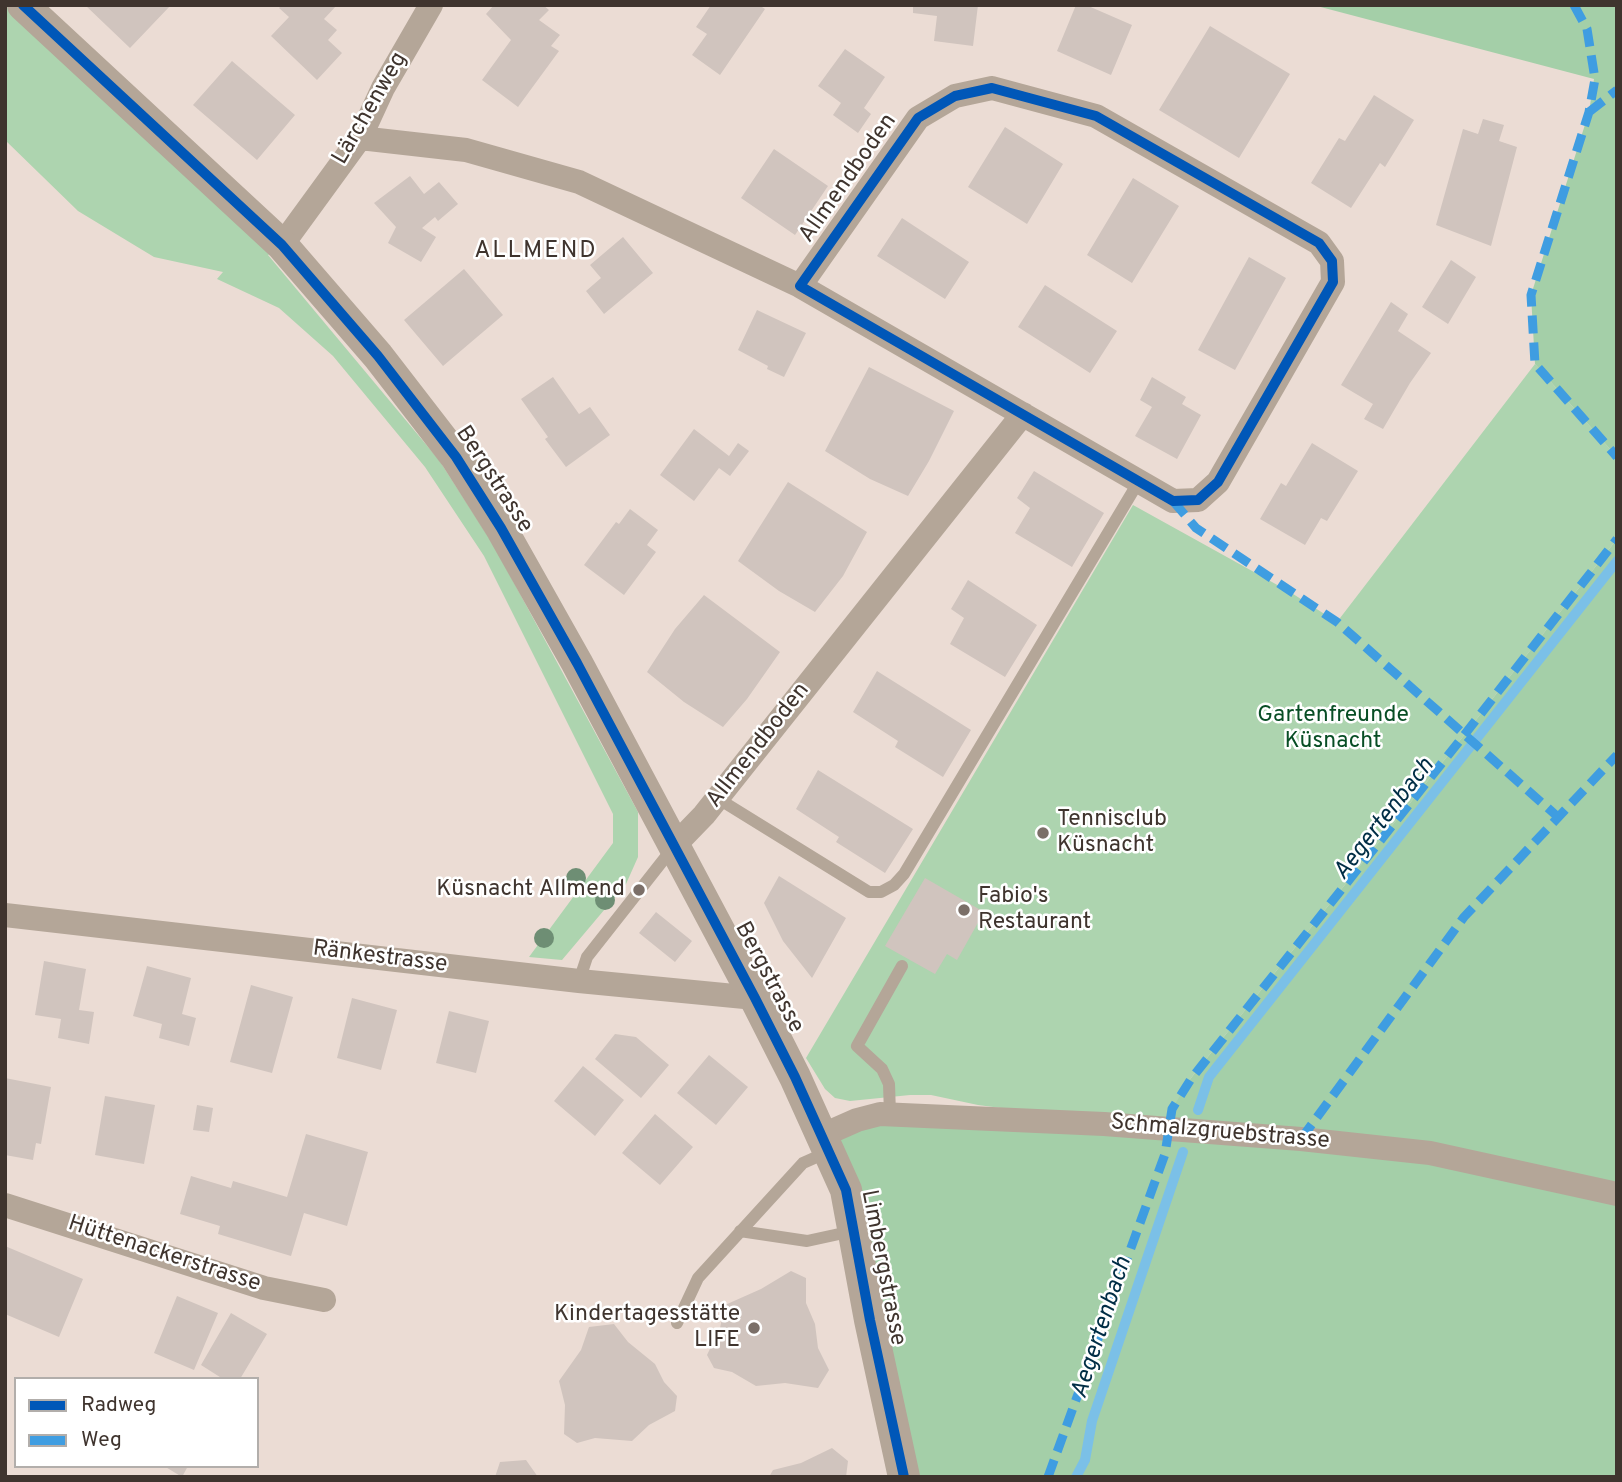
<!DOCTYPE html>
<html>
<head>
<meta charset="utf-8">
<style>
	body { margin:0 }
	#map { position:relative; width:1622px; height:1482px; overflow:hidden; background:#ebdcd4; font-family:Overpass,sans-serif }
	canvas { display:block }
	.frame { position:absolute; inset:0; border:7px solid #3f342e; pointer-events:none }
	.legend { position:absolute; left:14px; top:1377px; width:245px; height:91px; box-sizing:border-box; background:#fff; border:2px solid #b2aeab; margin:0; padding:9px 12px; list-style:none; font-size:21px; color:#3f342e }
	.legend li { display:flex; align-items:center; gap:14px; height:35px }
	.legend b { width:35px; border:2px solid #b2aeab }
</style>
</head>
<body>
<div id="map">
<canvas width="1622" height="1482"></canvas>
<div class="frame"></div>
<ul class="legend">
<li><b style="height:9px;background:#0057b8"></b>Radweg</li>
<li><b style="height:9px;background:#3f9de1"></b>Weg</li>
</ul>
</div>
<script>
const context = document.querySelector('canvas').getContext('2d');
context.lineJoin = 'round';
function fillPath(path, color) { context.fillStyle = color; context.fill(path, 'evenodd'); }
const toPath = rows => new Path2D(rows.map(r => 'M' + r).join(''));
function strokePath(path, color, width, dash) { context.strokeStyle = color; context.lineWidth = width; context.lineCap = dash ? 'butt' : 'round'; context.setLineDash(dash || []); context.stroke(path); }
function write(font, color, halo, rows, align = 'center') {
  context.font = font + ' Overpass,sans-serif'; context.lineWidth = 5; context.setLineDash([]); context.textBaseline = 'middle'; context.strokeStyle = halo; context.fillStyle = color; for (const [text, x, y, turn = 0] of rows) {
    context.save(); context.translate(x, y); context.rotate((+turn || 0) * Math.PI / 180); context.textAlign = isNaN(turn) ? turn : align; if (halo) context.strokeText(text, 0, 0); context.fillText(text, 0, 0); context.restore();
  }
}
const green = toPath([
	[5,5,23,5,282,245,268,255,439,460,493,544,638,812,638,857,626,884,562,960,529,957,613,843,613,814,484,556,425,467,333,356,279,308,217,279,223,272,154,257,78,211,5,140],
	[1535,364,1617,457,1617,539,1465,734,1191,1078,1169,1130,978,1105,931,1095,910,1095,850,1101,835,1098,825,1089,806,1058,1133,505,1290,592,1337,622]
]);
const forest = toPath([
	[1313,5,1617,5,1617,457,1535,364,1531,295,1589,112,1594,79],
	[1617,539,1617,1477,904,1477,823,1135,857,1120,1169,1129,1172,1109,1191,1078,1465,734]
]);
const stream = toPath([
	[1198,1110,1209,1077,1617,561],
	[1076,1477,1085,1460,1092,1421,1183,1152]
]);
const building = toPath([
	[85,5,171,5,130,48],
	[282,5,337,5,324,19,337,30,328,40,342,53,317,80,271,36,289,17,279,8],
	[494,5,543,5,549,10,539,20,560,35,551,46,559,51,518,107,482,80,511,40,486,14],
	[711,5,759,5,765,9,720,75,692,55,707,34,696,27],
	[913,5,978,5,973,46,934,41,937,16,913,13],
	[1076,5,1086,5,1132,25,1111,75,1057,51],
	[1210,26,1290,74,1239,158,1159,110],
	[845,49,885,77,864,108,871,114,858,133,833,115,841,103,818,86],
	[232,61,295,115,257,160,193,105],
	[1374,95,1414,120,1385,167,1380,163,1351,208,1311,183,1339,138,1345,141],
	[1483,119,1504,125,1499,141,1517,147,1491,246,1436,225,1463,129,1478,134],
	[1005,127,1063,164,1027,224,968,187],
	[774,149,828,186,795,235,741,198],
	[410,176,424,194,439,182,458,204,438,221,435,217,422,228,436,237,421,262,388,243,396,227,374,203],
	[1133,178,1179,206,1132,283,1087,255],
	[902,218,969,262,945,299,877,256],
	[623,237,653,273,604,314,586,291,601,278,590,265],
	[1249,257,1286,278,1235,370,1198,350],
	[1451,260,1476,277,1448,324,1422,307],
	[464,269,503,315,443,366,404,320],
	[1045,285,1117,331,1090,373,1018,327],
	[1391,302,1408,314,1398,331,1431,353,1410,383,1383,429,1364,419,1373,404,1341,385],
	[757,310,806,333,784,377,767,369,768,366,738,350],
	[869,367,954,411,929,461,908,496,870,479,825,451],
	[553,377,579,414,590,407,610,435,566,467,545,439,548,437,521,399],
	[1152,377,1186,397,1182,404,1201,415,1177,459,1135,436,1152,407,1140,400],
	[694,429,729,456,738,443,749,451,730,476,719,468,694,501,660,475],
	[1312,443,1358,471,1327,521,1321,518,1305,545,1260,519,1281,483,1286,486],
	[1034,471,1104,513,1072,567,1015,533,1030,508,1017,498],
	[788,482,867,532,843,576,815,612,779,591,738,561],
	[630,509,658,530,647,545,656,552,624,595,584,565,616,522,619,524],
	[968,580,1037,625,1005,677,950,644,964,618,951,609],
	[704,595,780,652,747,699,723,727,684,702,647,672,675,629],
	[877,671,971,730,943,777,895,747,898,741,853,712],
	[818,770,913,829,885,873,836,842,839,837,796,809],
	[779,876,846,918,812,978,783,941,764,903],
	[925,878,984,912,957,960,947,954,935,974,885,946],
	[656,912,692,941,675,962,639,933],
	[44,961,86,969,79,1010,94,1012,89,1044,58,1038,61,1019,35,1015],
	[147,966,191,978,182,1014,196,1018,189,1046,159,1038,162,1024,133,1016],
	[251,985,293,997,272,1073,230,1062],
	[352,998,397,1010,381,1070,337,1058],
	[449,1011,489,1021,476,1073,436,1063],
	[615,1034,636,1037,669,1065,641,1098,595,1059],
	[709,1055,748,1087,716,1125,677,1093],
	[583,1066,624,1100,595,1136,554,1101],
	[5,1078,51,1087,41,1144,36,1143,33,1160,5,1155],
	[105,1096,155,1105,144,1164,95,1155],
	[197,1105,213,1108,209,1132,193,1130],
	[655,1114,693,1147,660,1185,622,1153],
	[306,1134,368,1152,347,1226,304,1213,291,1256,218,1234,220,1226,180,1214,191,1176,231,1188,233,1181,287,1197],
	[5,1246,83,1279,59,1337,5,1314],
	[791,1271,806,1278,806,1303,815,1324,818,1348,829,1370,818,1388,785,1383,756,1386,732,1372,714,1368,707,1355,720,1328,725,1305,761,1289],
	[177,1296,218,1313,194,1370,154,1353],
	[231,1313,267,1334,240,1379,223,1379,201,1365],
	[614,1324,628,1342,655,1364,664,1382,677,1396,675,1411,649,1425,632,1441,595,1438,577,1443,564,1434,565,1405,559,1381,581,1350,589,1327],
	[832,1448,848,1461,846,1477,769,1477,773,1470,801,1463],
	[526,1460,538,1477,495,1477,500,1462],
	[164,1466,188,1466,182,1477]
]);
const service = toPath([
	[717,798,869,892,881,892,894,885,904,874,1139,481],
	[579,981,587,957,672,849],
	[890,1114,889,1084,882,1069,857,1046,902,966],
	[740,1231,807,1241,853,1231],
	[677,1323,698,1278,803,1163,830,1151]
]);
const minor = toPath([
	[992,88,1096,116,1319,243,1332,261,1333,282,1218,482,1198,500,1173,501,800,286,918,118,955,96,992,88],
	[360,138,466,150,579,182,800,286],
	[282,245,360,138,383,88,431,5],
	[674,846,704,815,1023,414],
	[5,915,579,981,755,998],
	[823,1135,857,1120,880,1114,1104,1124,1301,1139,1430,1153,1617,1194],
	[5,1205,264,1288,324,1300]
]);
const tertiary = toPath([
	[23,5,282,245,378,356,456,457,501,528,577,663,755,998,795,1077,846,1190,870,1320,904,1477]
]);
const quiet = toPath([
	[1574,5,1587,29,1595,79,1589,112,1531,295,1535,364,1617,457],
	[1589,112,1617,90],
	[1173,501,1196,528,1337,622,1558,817],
	[1301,1139,1464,917,1617,755],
	[1048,1477,1165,1154,1172,1109,1191,1079,1465,734,1617,539]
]);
const cycleway = toPath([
	[23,5,282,245,378,356,456,457,501,528,577,663,755,998,795,1077,846,1190,870,1320,904,1477],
	[992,88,1096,116,1319,243,1332,261,1333,282,1218,482,1198,500,1173,501,800,286,918,118,955,96,992,88]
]);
const trees = [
	[576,878],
	[605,900],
	[544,938]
];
const markers = [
	[1043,833,7,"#7b6f68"],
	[639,890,7,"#7b6f68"],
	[964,910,7,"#7b6f68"],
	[754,1328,7,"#7b6f68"]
];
const streetNames = [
	["Lärchenweg",371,109,-60],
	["Allmendboden",849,179,-55],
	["Bergstrasse",493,480,57],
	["Allmendboden",759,746,-52],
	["Ränkestrasse",380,958,7],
	["Bergstrasse",768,978,62],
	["Schmalzgruebstrasse",1220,1133,5],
	["Hüttenackerstrasse",164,1255,18],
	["Limbergstrasse",882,1268,79]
];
const parkNames = [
	["Gartenfreunde",1333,716],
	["Küsnacht",1333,742]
];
const poiNames = [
	["Tennisclub",1057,820],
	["Küsnacht",1057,846],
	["Küsnacht Allmend",625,890,"right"],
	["Fabio's",978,897],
	["Restaurant",978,923],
	["Kindertagesstätte",740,1315,"right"],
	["LIFE",740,1341,"right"]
];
const neighbourhoodNames = [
	["ALLMEND",536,252]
];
const waterNames = [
	["Aegertenbach",1385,820,-52],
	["Aegertenbach",1103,1328,-72]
];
fillPath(green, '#add4af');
fillPath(forest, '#a4cfa8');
strokePath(stream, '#7bc0e7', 10);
fillPath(building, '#d0c4be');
strokePath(service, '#b4a698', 12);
strokePath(minor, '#b4a698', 24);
strokePath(tertiary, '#b4a698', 32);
strokePath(quiet, '#3f9de1', 9, [18, 9]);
strokePath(cycleway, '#0057b8', 10);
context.fillStyle = '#6e8e74';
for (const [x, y] of trees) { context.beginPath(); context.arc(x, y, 10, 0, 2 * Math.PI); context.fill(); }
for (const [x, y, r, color] of markers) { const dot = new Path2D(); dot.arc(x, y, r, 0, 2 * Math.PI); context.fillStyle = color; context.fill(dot); strokePath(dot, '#fff', 2.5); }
write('23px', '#3f342e', '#fff', streetNames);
write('23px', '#084e25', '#fff', parkNames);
write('23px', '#3f342e', '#fff', poiNames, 'left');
context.letterSpacing = '2px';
write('24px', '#3f342e', '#fff', neighbourhoodNames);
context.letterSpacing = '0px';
write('italic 24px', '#002d45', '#fff', waterNames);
</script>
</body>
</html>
